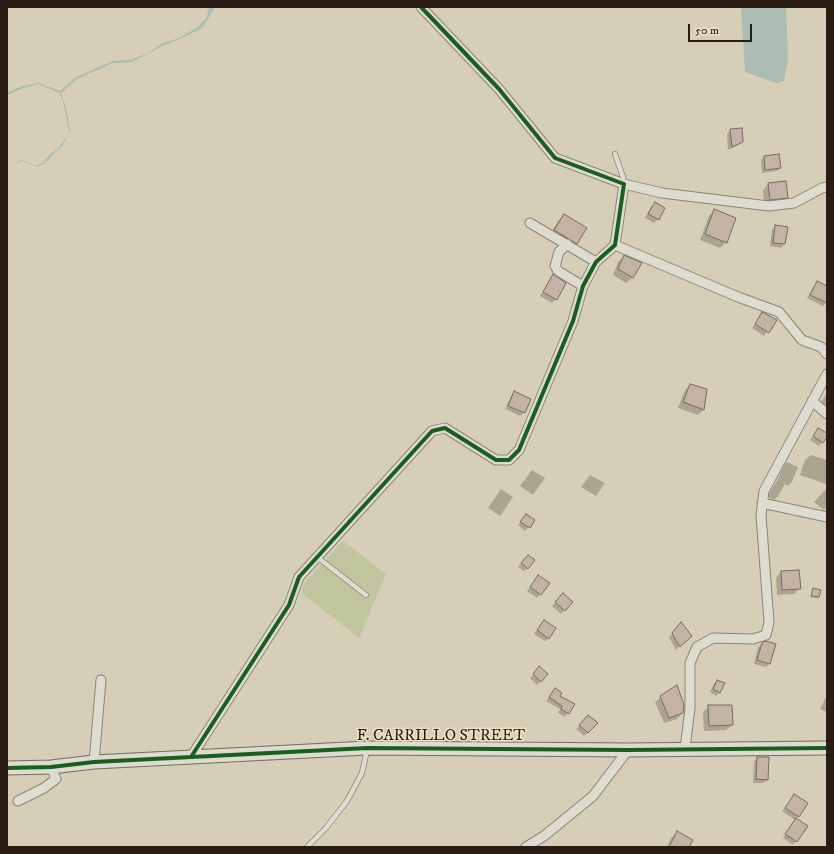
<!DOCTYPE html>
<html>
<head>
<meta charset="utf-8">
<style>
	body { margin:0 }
	#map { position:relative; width:834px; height:854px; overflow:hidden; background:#d6ceb6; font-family:"IM FELL DW Pica",serif }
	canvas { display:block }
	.frame { position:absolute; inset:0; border:8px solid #2a1c13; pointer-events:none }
	.scale { position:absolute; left:688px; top:24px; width:64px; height:18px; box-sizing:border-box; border:2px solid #2a1c13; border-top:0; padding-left:5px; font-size:12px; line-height:14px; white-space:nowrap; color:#2a1c13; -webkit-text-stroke:3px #ede4c6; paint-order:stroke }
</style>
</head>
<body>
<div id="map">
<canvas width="834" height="854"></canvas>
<div class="frame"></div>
<div class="scale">50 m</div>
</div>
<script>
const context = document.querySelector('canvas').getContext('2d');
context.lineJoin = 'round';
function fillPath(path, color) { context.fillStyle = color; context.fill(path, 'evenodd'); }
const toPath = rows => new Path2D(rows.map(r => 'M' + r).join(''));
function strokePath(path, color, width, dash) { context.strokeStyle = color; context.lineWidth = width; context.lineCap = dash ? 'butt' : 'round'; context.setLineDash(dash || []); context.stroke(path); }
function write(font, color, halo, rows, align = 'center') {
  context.font = font + ' "IM FELL DW Pica",serif'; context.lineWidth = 3; context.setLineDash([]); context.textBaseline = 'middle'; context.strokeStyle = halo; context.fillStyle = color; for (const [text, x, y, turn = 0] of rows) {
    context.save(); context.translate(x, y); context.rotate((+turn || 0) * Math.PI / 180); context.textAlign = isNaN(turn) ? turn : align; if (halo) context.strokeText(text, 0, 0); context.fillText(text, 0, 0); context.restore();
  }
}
const green = toPath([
	[343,541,386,574,359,638,303,594,302,589,305,582]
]);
const water = toPath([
	[209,7,215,7,215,8,202,28,182,38,162,46,132,62,113,63,77,79,61,93,65,104,70,130,63,145,44,164,37,167,22,161,14,164,21,160,36,166,44,162,49,155,58,149,67,136,69,131,64,105,60,93,38,84,23,88,7,95,7,93,22,86,39,83,60,91,76,77,113,61,131,60,148,53,161,44,179,38,198,27,207,17],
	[741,7,786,7,788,59,784,81,776,83,745,72]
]);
const shadow = toPath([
	[730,130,742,142,738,145,728,150,727,134],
	[764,157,780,168,777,171,762,173,761,160],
	[768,184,787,197,781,203,764,205,763,190],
	[655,203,658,219,654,223,645,218,651,207],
	[714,211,726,242,720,248,700,240,709,216],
	[564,215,576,243,571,249,549,236,558,221],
	[776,226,787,228,784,244,781,248,770,246,772,230],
	[624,256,641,263,632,278,626,283,613,275,618,262],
	[553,276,556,299,552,303,540,296,550,279],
	[817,282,827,287,827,302,823,306,807,298,814,286],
	[762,313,776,320,764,336,752,328],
	[690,385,706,389,703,410,698,415,678,408,685,390],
	[515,392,530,399,524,413,520,416,505,409,511,396],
	[827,393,827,408,820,404],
	[818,429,827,435,819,446,810,440],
	[811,455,827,460,827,483,826,484,800,475,805,460],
	[787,462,798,467,792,482,788,486,785,484,778,496,774,500,767,496,777,481,784,465],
	[532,470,545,478,533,495,520,486],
	[590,475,605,483,596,496,581,487],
	[827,488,827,506,824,510,814,502],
	[501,489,513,497,500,516,488,508],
	[526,515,534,521,525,531,518,525],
	[524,559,527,568,524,571,518,567],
	[781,572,800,588,794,594,777,595,776,578],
	[538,576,548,583,537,598,527,591],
	[813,590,818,597,817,598,810,597],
	[559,598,564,610,561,614,552,606],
	[541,624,549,638,545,641,534,634],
	[678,627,690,636,676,650,669,637],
	[762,644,769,664,766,667,754,664,758,647],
	[540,668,547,674,537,685,530,678],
	[718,681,720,692,716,696,710,692,714,684],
	[555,689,568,713,565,717,558,713,560,709,546,701],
	[827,695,827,712,820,709],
	[661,697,682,713,677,719,664,723,655,702],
	[709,706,732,725,726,730,704,731,703,712],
	[588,716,596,723,584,736,576,729],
	[758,758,767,780,763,783,753,783,754,761],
	[794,795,807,803,795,819,806,827,793,845,783,838,795,820,782,811],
	[677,832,688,847,667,847,671,838]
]);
const building = toPath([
	[742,128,743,142,732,147,730,129,742,128],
	[779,154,781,168,765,170,764,156,779,154],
	[786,181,788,198,770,200,768,183,786,181],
	[655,202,665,208,659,220,648,214,655,202],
	[714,209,736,218,727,243,705,234,714,209],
	[564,214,587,228,577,244,554,230,564,214],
	[775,225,788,227,785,244,773,243,775,225],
	[624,255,642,263,633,278,618,269,624,255],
	[553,274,566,283,557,300,543,292,553,274],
	[817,281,827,286,827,303,810,295,817,281],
	[762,312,777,320,769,333,755,324,762,312],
	[690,384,707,389,704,410,683,402,690,384],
	[514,391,531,399,525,413,508,406,514,391],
	[818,428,827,433,827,437,823,443,813,436,818,428],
	[526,514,535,520,530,528,520,522,526,514],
	[528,555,535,560,528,569,521,563,528,555],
	[799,570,801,589,782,590,781,571,799,570],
	[538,575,550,583,541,595,530,587,538,575],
	[813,588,821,590,819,597,811,596,813,588],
	[563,593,573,602,565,611,555,602,563,593],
	[544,620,556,628,549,639,537,630,544,620],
	[681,622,692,636,680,647,672,633,681,622],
	[766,641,776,644,770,664,757,660,762,643,766,641],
	[539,666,548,674,541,682,533,674,539,666],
	[717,680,725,683,720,693,713,689,717,680],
	[677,685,684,705,683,713,669,718,660,696,677,685],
	[555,688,562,693,560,696,575,704,569,714,561,709,562,706,549,697,555,688],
	[708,705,732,705,733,725,709,726,708,705],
	[588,715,598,723,588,733,579,725,588,715],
	[757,757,769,757,768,780,756,779,757,757],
	[794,794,808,803,799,817,785,808,794,794],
	[796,818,808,826,797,842,785,834,796,818],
	[677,831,693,840,689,847,669,847,677,831]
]);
const lane = toPath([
	[615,154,623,177,624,184],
	[317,557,366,595],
	[307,847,326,828,347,801,362,773,367,750]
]);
const street = toPath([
	[624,184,662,193,769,206,794,203,822,188,827,187],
	[530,223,596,262],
	[567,244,559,252,555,266,558,271,583,286],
	[615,245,738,297,779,312,802,340,821,347,827,354],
	[812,401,827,414],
	[762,503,827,517],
	[685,749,690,708,690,663,697,647,713,638,753,639,766,635,769,622,761,515,764,491,827,374],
	[191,757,289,605,299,577,432,431,445,428,496,460,509,460,519,450,573,321,583,286,596,262,615,245,624,184,555,158,499,89,421,7],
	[94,762,101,680],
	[18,801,44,788,56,779,51,767],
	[526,847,544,836,593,796,628,750]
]);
const secondary = toPath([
	[7,768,51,767,94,762,367,748,628,750,827,748]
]);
const cycleway = toPath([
	[191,757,289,605,299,577,432,431,445,428,496,460,509,460,519,450,573,321,583,286,596,262,615,245,624,184,555,158,499,89,421,7],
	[7,768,51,767,94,762,367,748,628,750,827,748]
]);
const streetNames = [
	["F. CARRILLO STREET",441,737]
];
fillPath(green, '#c1c59e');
fillPath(water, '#abbdb3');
fillPath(shadow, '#0003');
fillPath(building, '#c4b2a4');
strokePath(building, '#746d60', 1);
strokePath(lane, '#8b8576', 6);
strokePath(street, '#8b8576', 11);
strokePath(secondary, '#746d60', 15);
strokePath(lane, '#dedbcf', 4.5);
strokePath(street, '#dedbcf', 9);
strokePath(secondary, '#dedbcf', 13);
strokePath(cycleway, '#1b5e20', 4);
write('16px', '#2a1c13', '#ede4c6', streetNames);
</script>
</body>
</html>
